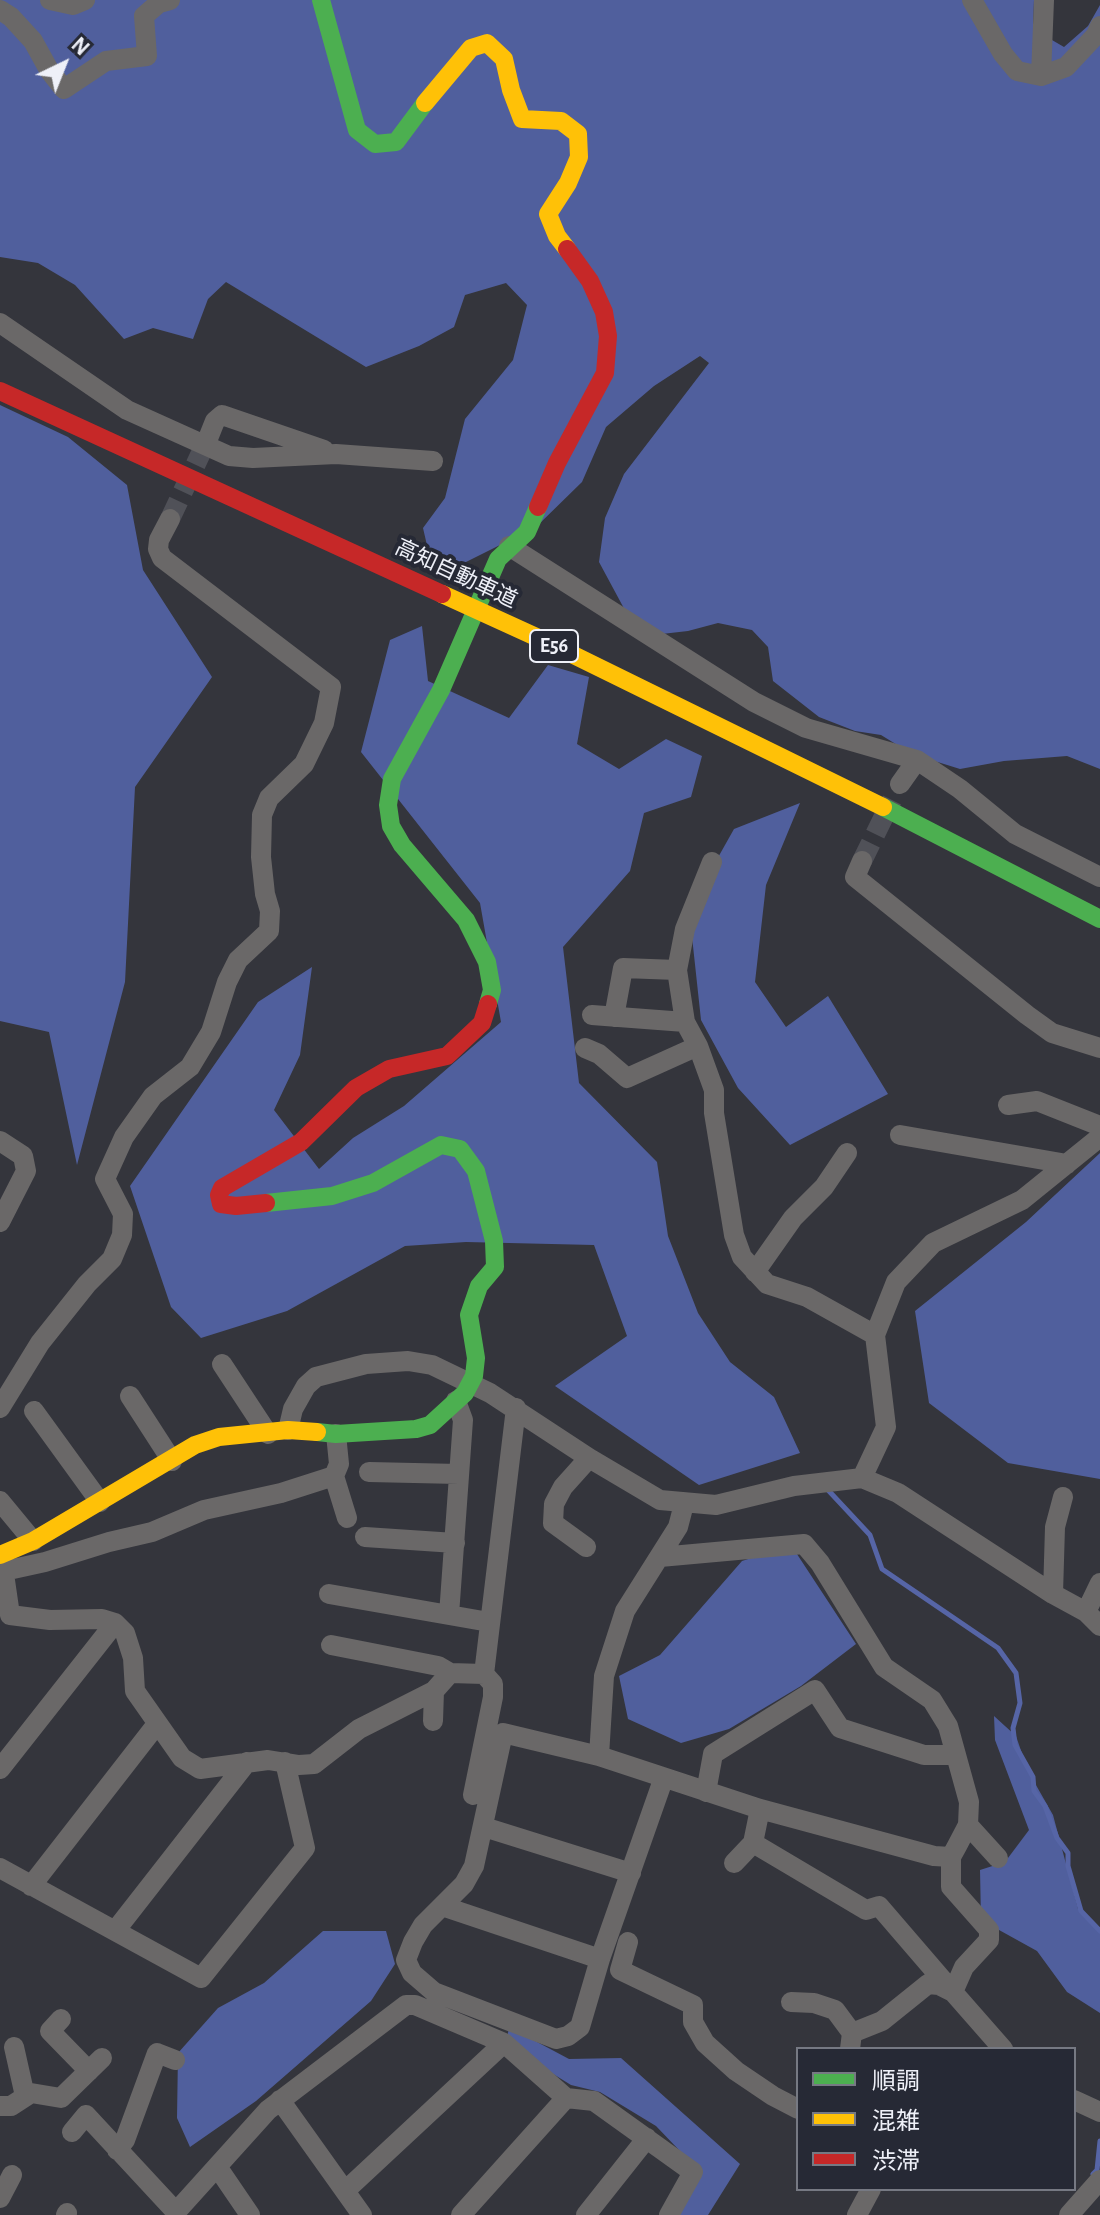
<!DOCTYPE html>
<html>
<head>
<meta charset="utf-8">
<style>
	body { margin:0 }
	#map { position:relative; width:1100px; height:2215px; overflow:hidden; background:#34353c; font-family:"Alegreya Sans","Noto Sans JP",sans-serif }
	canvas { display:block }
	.legend { position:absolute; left:796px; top:2047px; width:280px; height:144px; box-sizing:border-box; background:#262935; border:2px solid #767983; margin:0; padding:10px 14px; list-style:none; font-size:24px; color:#eef0f8 }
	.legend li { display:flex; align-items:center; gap:16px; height:40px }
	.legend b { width:40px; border:2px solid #767983 }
	.north { position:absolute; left:24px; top:24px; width:80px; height:80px; -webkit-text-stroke:6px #262935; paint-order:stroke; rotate:43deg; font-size:22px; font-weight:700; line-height:32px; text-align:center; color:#eef0f8 }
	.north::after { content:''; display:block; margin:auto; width:28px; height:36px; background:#eef0f8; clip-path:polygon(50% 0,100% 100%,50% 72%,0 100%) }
</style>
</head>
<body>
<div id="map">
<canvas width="1100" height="2215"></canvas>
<ul class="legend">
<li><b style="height:10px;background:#4caf50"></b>順調</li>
<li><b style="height:10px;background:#ffc107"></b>混雑</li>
<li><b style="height:10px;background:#c62828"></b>渋滞</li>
</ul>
<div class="north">N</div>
</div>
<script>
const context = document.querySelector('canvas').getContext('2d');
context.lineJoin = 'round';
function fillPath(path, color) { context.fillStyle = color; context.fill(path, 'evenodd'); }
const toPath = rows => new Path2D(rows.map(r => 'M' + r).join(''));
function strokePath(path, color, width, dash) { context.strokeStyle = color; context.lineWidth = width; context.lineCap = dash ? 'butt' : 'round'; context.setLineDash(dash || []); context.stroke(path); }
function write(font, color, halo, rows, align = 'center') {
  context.font = font + ' "Alegreya Sans","Noto Sans JP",sans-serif'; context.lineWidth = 8; context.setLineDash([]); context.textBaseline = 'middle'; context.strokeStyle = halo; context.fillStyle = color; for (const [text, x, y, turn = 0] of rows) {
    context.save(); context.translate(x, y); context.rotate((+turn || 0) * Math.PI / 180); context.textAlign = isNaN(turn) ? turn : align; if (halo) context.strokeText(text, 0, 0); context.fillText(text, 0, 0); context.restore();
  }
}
const forest = toPath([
	[0,0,1034,0,1033,29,1064,47,1088,26,1100,5,1100,769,1067,756,1004,761,960,769,912,754,881,735,855,731,819,717,773,681,768,647,752,630,718,623,688,631,653,635,627,614,599,562,605,518,624,474,709,363,700,356,654,386,606,427,582,482,536,527,462,564,429,554,423,528,445,498,465,419,513,360,527,305,506,283,465,295,454,327,419,346,366,367,226,282,208,299,193,339,153,328,124,339,75,285,38,263,0,257],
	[0,405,68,437,127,485,143,570,212,677,135,787,125,982,77,1165,49,1032,0,1021],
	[422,626,428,681,509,718,548,665,589,677,577,744,619,769,666,739,702,756,691,797,644,813,630,871,563,947,579,1083,657,1162,668,1236,698,1313,730,1362,774,1397,800,1453,699,1485,555,1386,627,1336,594,1245,466,1242,405,1246,287,1311,201,1338,171,1307,130,1186,258,1002,312,967,300,1055,274,1110,319,1169,353,1138,404,1106,501,1022,480,903,361,752,390,640],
	[800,803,766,885,755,982,786,1027,828,996,888,1094,790,1145,738,1088,701,1020,689,909,734,829],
	[1100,1153,1100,1479,1008,1463,929,1403,915,1311,1026,1222],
	[791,1545,856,1644,801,1686,729,1729,681,1743,628,1719,619,1676,660,1655,742,1561],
	[994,1716,1016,1736,1028,1771,1053,1815,1078,1909,1100,1930,1100,2013,1067,1992,1037,1951,981,1920,980,1870,1005,1862,1029,1830,995,1740],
	[323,1931,386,1931,395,1964,371,2001,256,2101,190,2147,177,2118,178,2053,218,2008,264,1983],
	[509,2027,569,2059,621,2058,740,2164,708,2215,673,2215,702,2174,656,2126,600,2092,571,2085,506,2045]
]);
const stream = toPath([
	[828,1490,870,1535,882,1569,998,1648,1016,1673,1020,1703,1013,1728,1015,1745,1033,1777,1034,1791,1045,1806,1057,1838,1068,1853,1068,1866,1081,1911,1100,1931],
	[1093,2174,1097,2170,1100,2141]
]);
const streetTunnel = toPath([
	[170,519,209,436],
	[862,861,892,800]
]);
const street = toPath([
	[50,0,73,5,85,0],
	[972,0,1003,54,1017,71,1041,76,1066,67,1096,35,1100,26],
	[0,10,11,17,33,41,49,70,64,89,106,61,147,56,144,16,159,3,170,0],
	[1041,76,1044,0],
	[0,323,127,410,229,456,253,458,336,454,433,461],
	[209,436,215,421,222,415,324,450],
	[509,546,754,702,806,728,917,760,960,789,1015,834,1100,877],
	[900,784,917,760],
	[862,861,855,877,1027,1015,1052,1033,1100,1048],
	[712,862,685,929,677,970,685,1022,698,1046,714,1090,714,1113,734,1235,742,1257,767,1284,807,1297,875,1335,886,1427,862,1478],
	[592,1015,685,1022],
	[614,1017,623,968,677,970],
	[585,1048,599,1054,627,1078,698,1046],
	[1008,1105,1037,1101,1100,1126],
	[900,1135,1067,1164],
	[0,1141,23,1156,26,1171,0,1222],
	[755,1272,793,1218,824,1187,847,1153],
	[875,1335,896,1282,933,1243,1022,1200,1100,1137],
	[222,1364,268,1434],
	[130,1396,172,1461],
	[0,1408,40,1343,87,1284,112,1259,122,1235,123,1214,105,1179,124,1137,153,1096,190,1067,211,1032,227,982,238,960,269,931,270,911,265,894,261,857,262,815,269,798,304,764,324,723,331,687,162,558,158,549,159,540,170,519],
	[34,1411,100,1502],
	[288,1430,293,1409,306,1386,316,1377,366,1364,408,1361,432,1365,490,1393,589,1458,660,1500,716,1505,794,1486,862,1478,898,1493,1053,1594,1086,1612,1100,1626],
	[369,1472,459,1474],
	[334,1476,347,1518],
	[0,1501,33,1541],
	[365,1537,455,1543],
	[586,1547,553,1523,554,1504,563,1487,589,1458],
	[660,1557,804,1544,820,1563,884,1667,932,1700,948,1726,969,1802,968,1825,957,1846,951,1857,934,1856,760,1809,599,1756,503,1733,474,1866,464,1884,423,1925,413,1942,406,1960,412,1973,434,1992,556,2039,568,2036,580,2027,600,1959,663,1780],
	[2,1560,10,1615],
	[4,1571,45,1562,109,1542,152,1532,204,1510,281,1493,334,1476,339,1464,336,1434],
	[329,1594,489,1622],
	[1053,1594,1055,1527,1063,1497],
	[1086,1612,1100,1583],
	[10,1615,50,1620,102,1619,115,1623,125,1633,133,1658,135,1691,182,1758,200,1769,268,1760,299,1765,314,1764,359,1729,434,1691,450,1673,484,1674,516,1408],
	[449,1615,463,1420,456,1401],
	[331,1645,438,1666,450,1673],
	[433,1721,434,1691],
	[599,1756,604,1676,625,1611,678,1527,684,1504],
	[0,1769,115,1623],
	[706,1792,713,1754,815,1690,840,1728,924,1755,956,1755],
	[473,1795,493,1697,493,1684,484,1674],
	[760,1809,753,1843,866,1910,879,1906,953,1992,964,1967,989,1940,989,1930,951,1887,951,1857],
	[968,1825,998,1858],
	[484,1827,631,1873],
	[734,1863,753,1843],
	[0,1868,201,1978,305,1848,285,1762],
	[31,1886,157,1724],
	[442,1906,600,1959],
	[115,1931,247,1762],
	[628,1942,620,1970,693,2005,693,2022,705,2043,736,2071,773,2096,798,2109],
	[791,2002,814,2003,835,2010,852,2033,850,2049],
	[61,2019,50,2031,89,2071],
	[852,2033,882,2021,928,1984,939,1985,953,1992,1003,2049],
	[14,2047,25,2096],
	[280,2100,362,2215],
	[1074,2100,1100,2112],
	[0,2106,11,2106,31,2093,61,2098,102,2058],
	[72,2132,86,2115,176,2212,268,2110,406,2005,415,2005,504,2043,566,2098,594,2101,693,2172,669,2215],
	[117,2150,125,2140,157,2053,175,2060],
	[218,2168,250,2215],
	[345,2191,504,2043],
	[0,2198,12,2175],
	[66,2215,67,2213],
	[461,2215,566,2098],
	[586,2215,647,2138],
	[857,2215,871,2189],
	[1069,2215,1100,2180]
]);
const fast = toPath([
	[321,0,357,130,375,144,396,142,425,103],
	[883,807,1100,919],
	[488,1004,492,990,487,962,466,920,402,845,391,826,388,805,392,779,441,690,498,559,527,532,538,507],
	[266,1203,332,1196,373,1183,441,1145,460,1149,476,1171,494,1241,495,1267,479,1286,469,1315,476,1358,474,1376,465,1393,430,1425,416,1429,336,1434,317,1432]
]);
const slow = toPath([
	[425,103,471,48,487,43,504,59,511,90,522,119,561,121,578,134,579,157,568,183,548,214,557,236,567,249],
	[442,594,545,641,883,807],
	[0,1555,33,1541,195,1445,219,1437,288,1430,317,1432]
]);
const jam = toPath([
	[0,391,442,594],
	[538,507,557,463,605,373,608,336,604,312,590,281,567,249],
	[266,1203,236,1206,221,1204,219,1195,222,1188,301,1142,356,1088,389,1069,447,1056,482,1023,488,1004]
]);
const shields = [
	[554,646,48]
];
const shieldNames = [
	["E56",554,646]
];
const streetNames = [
	["高知自動車道",456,574,25]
];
fillPath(forest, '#505f9d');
strokePath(stream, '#5665a6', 5);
strokePath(streetTunnel, '#505158', 20, [20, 10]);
strokePath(street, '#6a6868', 20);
strokePath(fast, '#4caf50', 18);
strokePath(slow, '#ffc107', 18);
strokePath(jam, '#c62828', 18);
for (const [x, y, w] of shields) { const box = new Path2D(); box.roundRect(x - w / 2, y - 16, w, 32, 6); context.fillStyle = '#262935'; context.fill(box); strokePath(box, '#eef0f8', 2); }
write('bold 20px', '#eef0f8', null, shieldNames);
write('22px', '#eef0f8', '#262935', streetNames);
</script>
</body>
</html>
